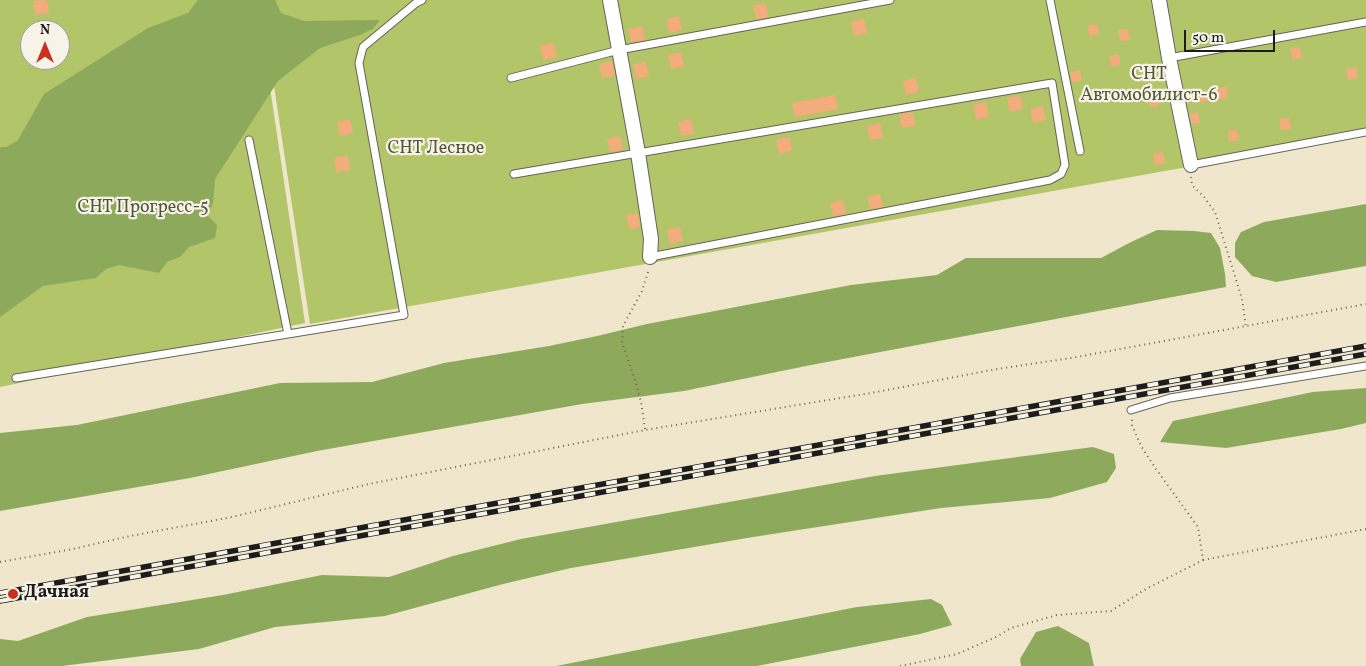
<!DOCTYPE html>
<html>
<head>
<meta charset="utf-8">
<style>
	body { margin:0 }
	#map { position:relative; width:1366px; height:666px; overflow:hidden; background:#efe6cc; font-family:Vollkorn,serif }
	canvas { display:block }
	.north { position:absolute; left:20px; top:20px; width:50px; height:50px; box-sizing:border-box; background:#f7f3e8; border:1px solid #9f9d96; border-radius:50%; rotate:0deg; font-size:14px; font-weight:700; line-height:20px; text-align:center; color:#1c1c1c }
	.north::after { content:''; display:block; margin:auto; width:18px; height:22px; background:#c8321e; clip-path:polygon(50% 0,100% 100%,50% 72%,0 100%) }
	.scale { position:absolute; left:1184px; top:30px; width:91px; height:22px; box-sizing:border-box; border:2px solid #1c1c1c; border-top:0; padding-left:6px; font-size:15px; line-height:18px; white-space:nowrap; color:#1c1c1c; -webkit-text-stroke:4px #f7f3e8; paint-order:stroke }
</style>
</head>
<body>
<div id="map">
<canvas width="1366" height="666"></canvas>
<div class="north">N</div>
<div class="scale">50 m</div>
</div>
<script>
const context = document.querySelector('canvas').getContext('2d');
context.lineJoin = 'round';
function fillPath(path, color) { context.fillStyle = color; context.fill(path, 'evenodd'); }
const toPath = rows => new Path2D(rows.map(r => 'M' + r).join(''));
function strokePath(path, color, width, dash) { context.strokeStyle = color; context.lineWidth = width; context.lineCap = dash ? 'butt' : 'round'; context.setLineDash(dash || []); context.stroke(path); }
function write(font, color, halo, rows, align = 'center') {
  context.font = font + ' Vollkorn,serif'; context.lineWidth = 4.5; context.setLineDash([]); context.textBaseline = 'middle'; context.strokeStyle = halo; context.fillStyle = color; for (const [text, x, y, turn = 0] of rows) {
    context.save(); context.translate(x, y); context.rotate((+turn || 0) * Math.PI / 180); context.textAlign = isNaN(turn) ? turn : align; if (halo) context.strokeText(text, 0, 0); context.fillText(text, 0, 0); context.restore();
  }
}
const green = toPath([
	[0,0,257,0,305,323,0,387],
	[30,30,60,30,60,60,30,60],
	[261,0,1366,0,1366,135,310,324]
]);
const forest = toPath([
	[198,0,275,0,281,13,304,21,380,20,373,29,360,35,320,48,278,81,215,179,213,203,207,215,217,225,215,238,189,247,180,257,167,262,159,273,119,265,106,269,96,278,43,286,0,317,0,147,6,147,18,140,44,94,148,28,188,13],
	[1366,204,1366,266,1276,282,1252,276,1235,257,1235,243,1241,232,1264,222],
	[1157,230,1194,231,1211,233,1220,248,1225,274,1226,287,811,365,684,391,582,404,317,451,190,478,0,511,0,433,77,425,280,383,372,382,444,363,549,346,597,336,647,324,851,285,937,275,966,258,1101,258,1131,242],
	[1366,388,1366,423,1341,429,1226,448,1160,442,1173,421,1313,392],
	[1093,447,1114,454,1116,468,1107,482,1050,498,941,508,753,537,571,568,503,584,385,616,275,627,199,649,62,666,0,666,0,639,18,641,87,617,223,595,322,575,389,577,453,556,521,539,875,476],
	[931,599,942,605,952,625,920,634,757,666,556,666,857,607],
	[1058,626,1089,643,1094,666,1021,666,1020,659,1036,632]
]);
const building = toPath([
	[42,0,47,0,49,13,35,15,33,1],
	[766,3,769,17,756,19,753,5],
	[679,16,682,30,669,33,666,19],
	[864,19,867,33,854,36,851,21],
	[1097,24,1099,35,1089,36,1088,25],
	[642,26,645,40,631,42,628,29],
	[1128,29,1130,40,1120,41,1118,30],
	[554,43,557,57,543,60,540,45],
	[1300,47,1302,58,1292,59,1290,48],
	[681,52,684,66,671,69,668,55],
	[1119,54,1120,65,1111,67,1109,56],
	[612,61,615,76,602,78,599,64],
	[646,62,649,76,636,79,633,64],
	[1356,67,1358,78,1348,80,1346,69],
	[1080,70,1082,81,1072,82,1070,72],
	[916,78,919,92,906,95,903,81],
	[1227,87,1228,98,1195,103,1193,92],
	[835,95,838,109,795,117,792,103],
	[1020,95,1023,109,1010,112,1007,98],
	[1157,95,1159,106,1150,107,1148,96],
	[986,102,989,117,976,119,973,105],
	[1043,106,1046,120,1033,123,1030,109],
	[913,112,915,126,902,128,899,114],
	[1198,112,1200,123,1192,124,1189,114],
	[1289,118,1291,129,1281,130,1279,119],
	[350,119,353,133,340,136,337,122],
	[691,119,694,134,681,136,678,122],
	[880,123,883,138,870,140,867,126],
	[1237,130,1239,140,1229,142,1228,131],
	[620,136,623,150,610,152,607,139],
	[790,137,792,151,779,154,776,139],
	[1163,152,1165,163,1155,165,1153,154],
	[348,156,350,170,336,172,334,157],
	[880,194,883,207,870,209,867,197],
	[843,200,846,214,833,216,830,203],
	[638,213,640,227,629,229,626,215],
	[680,227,683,241,670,244,667,229]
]);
const path = toPath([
	[1191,177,1192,185,1204,197,1215,212,1242,299,1246,327],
	[645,429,641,402,636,383,622,342,623,326,642,291,649,269],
	[1203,560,1366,529],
	[0,562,73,549,130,536,232,517,369,484,645,430,871,393,997,369,1071,358,1366,304],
	[900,666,957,654,996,637,1011,628,1057,615,1111,611,1146,589,1203,560,1198,527,1156,469,1141,446,1132,425,1132,419]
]);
const lane = toPath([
	[1050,0,1080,151],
	[1169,58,1366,22],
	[511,78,619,50,890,0],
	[249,140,288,334,404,315,359,63,363,47,416,3,422,0],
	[1191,165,1366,132],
	[514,174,1052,83,1065,165,1061,174,1050,180,650,257],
	[16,378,288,334],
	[1131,410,1170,398,1366,366]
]);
const street = toPath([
	[610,0,638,153,651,239,650,257],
	[1159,0,1169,58,1191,165]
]);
const rail = toPath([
	[0,593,1366,346],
	[0,601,1366,354]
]);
const markers = [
	[13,594,6,"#c8321e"]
];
const parkNames = [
	["СНТ",1149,76],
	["Автомобилист-6",1149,97],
	["СНТ Лесное",436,150],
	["СНТ Прогресс-5",143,209]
];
const poiNames = [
	["Дачная",24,594]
];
fillPath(green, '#b2c568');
fillPath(forest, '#8daa5c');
fillPath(building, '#f3ac7c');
strokePath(lane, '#66635a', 9);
strokePath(street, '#66635a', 16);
strokePath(path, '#66635a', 2, [1, 4]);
strokePath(lane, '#fff', 7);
strokePath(street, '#fff', 14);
strokePath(rail, '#1c1c1c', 5.5);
strokePath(rail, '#f7f3e8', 4, [11]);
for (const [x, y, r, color] of markers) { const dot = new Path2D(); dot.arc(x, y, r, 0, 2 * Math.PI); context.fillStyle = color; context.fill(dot); strokePath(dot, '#f7f3e8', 2); }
write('18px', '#505737', '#f7f3e8', parkNames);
write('bold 18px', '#1c1c1c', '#f7f3e8', poiNames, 'left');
</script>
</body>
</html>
